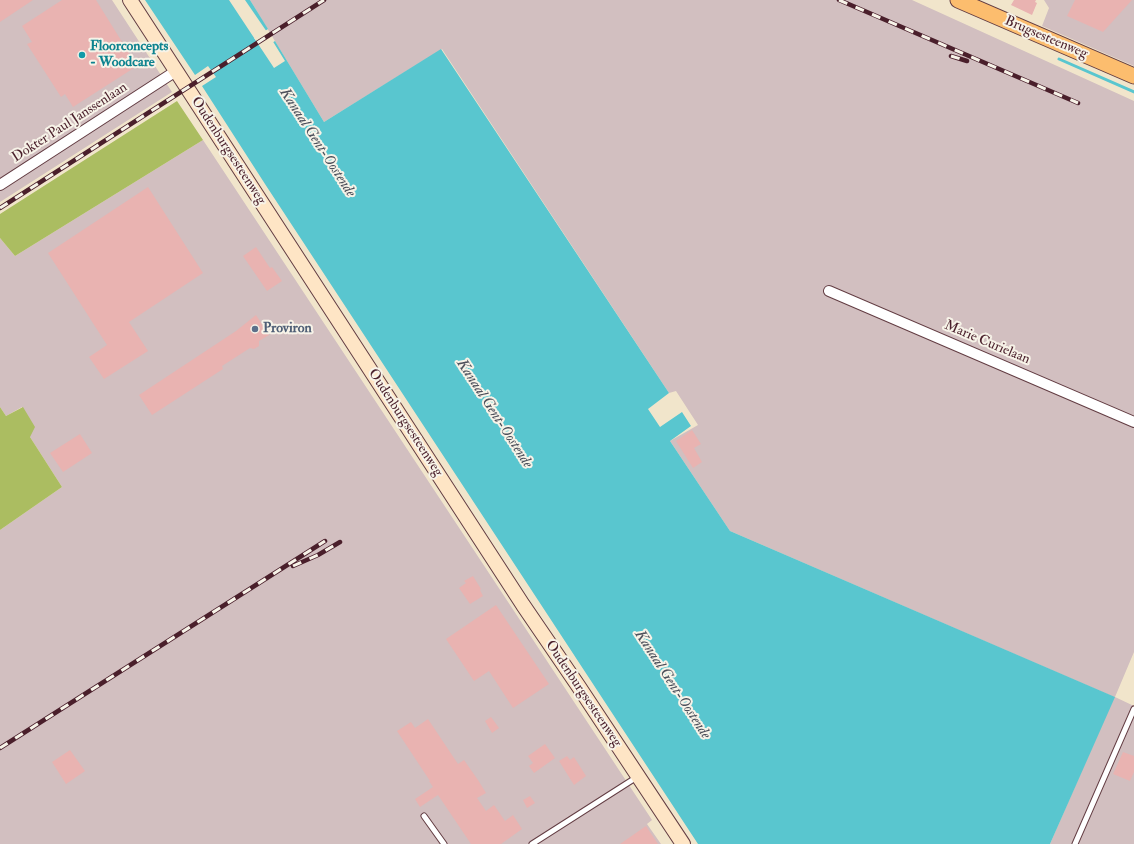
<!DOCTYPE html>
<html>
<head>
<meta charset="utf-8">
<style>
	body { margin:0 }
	canvas { display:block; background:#f1e5cb }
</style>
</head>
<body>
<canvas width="1134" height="844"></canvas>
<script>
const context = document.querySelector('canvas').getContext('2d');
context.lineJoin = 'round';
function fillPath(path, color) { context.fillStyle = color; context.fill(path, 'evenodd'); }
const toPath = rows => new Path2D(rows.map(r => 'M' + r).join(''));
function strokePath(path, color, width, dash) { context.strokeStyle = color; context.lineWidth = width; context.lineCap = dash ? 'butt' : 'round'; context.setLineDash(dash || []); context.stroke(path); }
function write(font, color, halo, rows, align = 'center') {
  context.font = font + ' "IM FELL Double Pica",serif'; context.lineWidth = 4; context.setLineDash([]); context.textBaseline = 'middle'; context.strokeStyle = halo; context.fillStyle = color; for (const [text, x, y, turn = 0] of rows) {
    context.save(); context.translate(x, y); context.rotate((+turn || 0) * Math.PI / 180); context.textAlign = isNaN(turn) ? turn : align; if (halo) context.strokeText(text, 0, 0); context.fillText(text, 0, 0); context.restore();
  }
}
const industrial = toPath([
	[0,0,112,0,172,92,0,202],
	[250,0,912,0,1134,101,1134,652,1115,697,1134,706,1134,844,1050,844,1114,697,730,531,670,441,698,425,676,391,669,393,442,49,324,122],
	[1044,0,1134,0,1134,66,1042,26,1049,8],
	[203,140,652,820,647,824,661,844,0,844,0,530,62,487,30,437,22,407,6,416,0,407,0,238,15,256]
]);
const green = toPath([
	[177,101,203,140,15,256,0,238,0,214],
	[0,407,6,416,23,407,35,427,30,437,62,487,0,530]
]);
const water = toPath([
	[145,0,250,0,268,29,254,38,262,49,275,41,324,122,441,49,669,393,648,409,660,427,682,412,691,426,670,441,730,531,1115,697,1050,844,698,844,265,184,202,86,216,77,208,66,195,75]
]);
const pier = toPath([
	[229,0,245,0,267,32,257,39,262,47,272,40,285,61,274,68]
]);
const stream = toPath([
	[1059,59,1134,92]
]);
const building = toPath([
	[0,0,33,0,0,22],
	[62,0,96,0,137,66,73,107,65,94,61,97,27,44,32,42,22,26],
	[1014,0,1036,0,1035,2,1037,3,1032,15,1011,5],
	[1075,0,1132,0,1103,32,1067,16],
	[148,187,203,273,129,322,148,351,104,379,89,357,107,345,48,253],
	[256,247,270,268,272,267,282,281,267,291,243,256],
	[256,315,269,335,259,341,259,346,254,349,250,348,222,366,223,369,152,415,139,395,236,331],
	[692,430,701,444,694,448,702,462,693,468,676,441],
	[80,434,92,453,63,472,50,453],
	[473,576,481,589,480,590,483,596,470,604,459,588,466,583,464,581],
	[496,605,549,684,513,708,489,671,474,681,446,639],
	[491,717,499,728,492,733,485,721],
	[428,719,458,764,464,760,478,780,486,793,477,798,486,811,494,805,505,821,513,815,522,829,501,844,471,844,438,795,420,807,415,799,433,787,429,781,430,781,397,731,411,722,415,728],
	[545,744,555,758,534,773,529,766,533,763,528,756],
	[70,750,85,771,66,784,52,762],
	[1123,752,1134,756,1134,772,1130,781,1113,774],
	[567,756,570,760,574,757,586,776,574,785,559,761],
	[530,796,535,803,527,808,523,800],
	[646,826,658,844,620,844]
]);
const lane = toPath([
	[424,816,444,844],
	[532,844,637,777],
	[1075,844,1134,709]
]);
const street = toPath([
	[0,185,176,71],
	[829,291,1134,422]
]);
const secondary = toPath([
	[130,0,523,605,579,687,683,844]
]);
const primary = toPath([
	[958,0,1134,76]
]);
const rail = toPath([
	[839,0,1078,103],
	[951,56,967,61],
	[0,208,324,0],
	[293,566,318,555,340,542],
	[0,748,325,541]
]);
const markers = [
	[82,55,4,"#0f9aa8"],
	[255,329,4,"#5c6f8a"]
];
const streetNames = [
	["Brugsesteenweg",1046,38,23],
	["Dokter Paul Janssenlaan",70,123,-33],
	["Oudenburgsesteenweg",228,151,57],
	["Marie Curielaan",987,343,23],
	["Oudenburgsesteenweg",405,423,57],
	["Oudenburgsesteenweg",583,694,56]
];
const cultureNames = [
	["Floorconcepts",90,47],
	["- Woodcare",90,63]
];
const serviceNames = [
	["Proviron",263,329]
];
const waterNames = [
	["Kanaal Gent-Oostende",317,143,57],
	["Kanaal Gent-Oostende",494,414,57],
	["Kanaal Gent-Oostende",672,685,57]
];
fillPath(industrial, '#d2bfc0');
fillPath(green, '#abbd61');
fillPath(water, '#59c6cf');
fillPath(pier, '#f1e5cb');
strokePath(stream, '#59c6cf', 3);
fillPath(building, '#e9b3b1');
strokePath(lane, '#633d43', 7);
strokePath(street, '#633d43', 12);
strokePath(secondary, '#633d43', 16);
strokePath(primary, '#633d43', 17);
strokePath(lane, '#fff', 5);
strokePath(street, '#fff', 10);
strokePath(secondary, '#fee5c5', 14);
strokePath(primary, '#fcbd6e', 15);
strokePath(rail, '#4a1f2b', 4.5);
strokePath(rail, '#f7f3e8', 3, [9]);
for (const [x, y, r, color] of markers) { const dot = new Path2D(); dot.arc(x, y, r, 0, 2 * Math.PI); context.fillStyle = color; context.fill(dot); strokePath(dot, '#f7f3e8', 1.5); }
write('14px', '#4a1f2b', '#f7f3e8', streetNames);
write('bold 14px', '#0d838f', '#f7f3e8', cultureNames, 'left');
write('bold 14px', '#4e5e75', '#f7f3e8', serviceNames, 'left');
write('italic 15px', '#4e515c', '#f7f3e8', waterNames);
</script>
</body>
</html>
